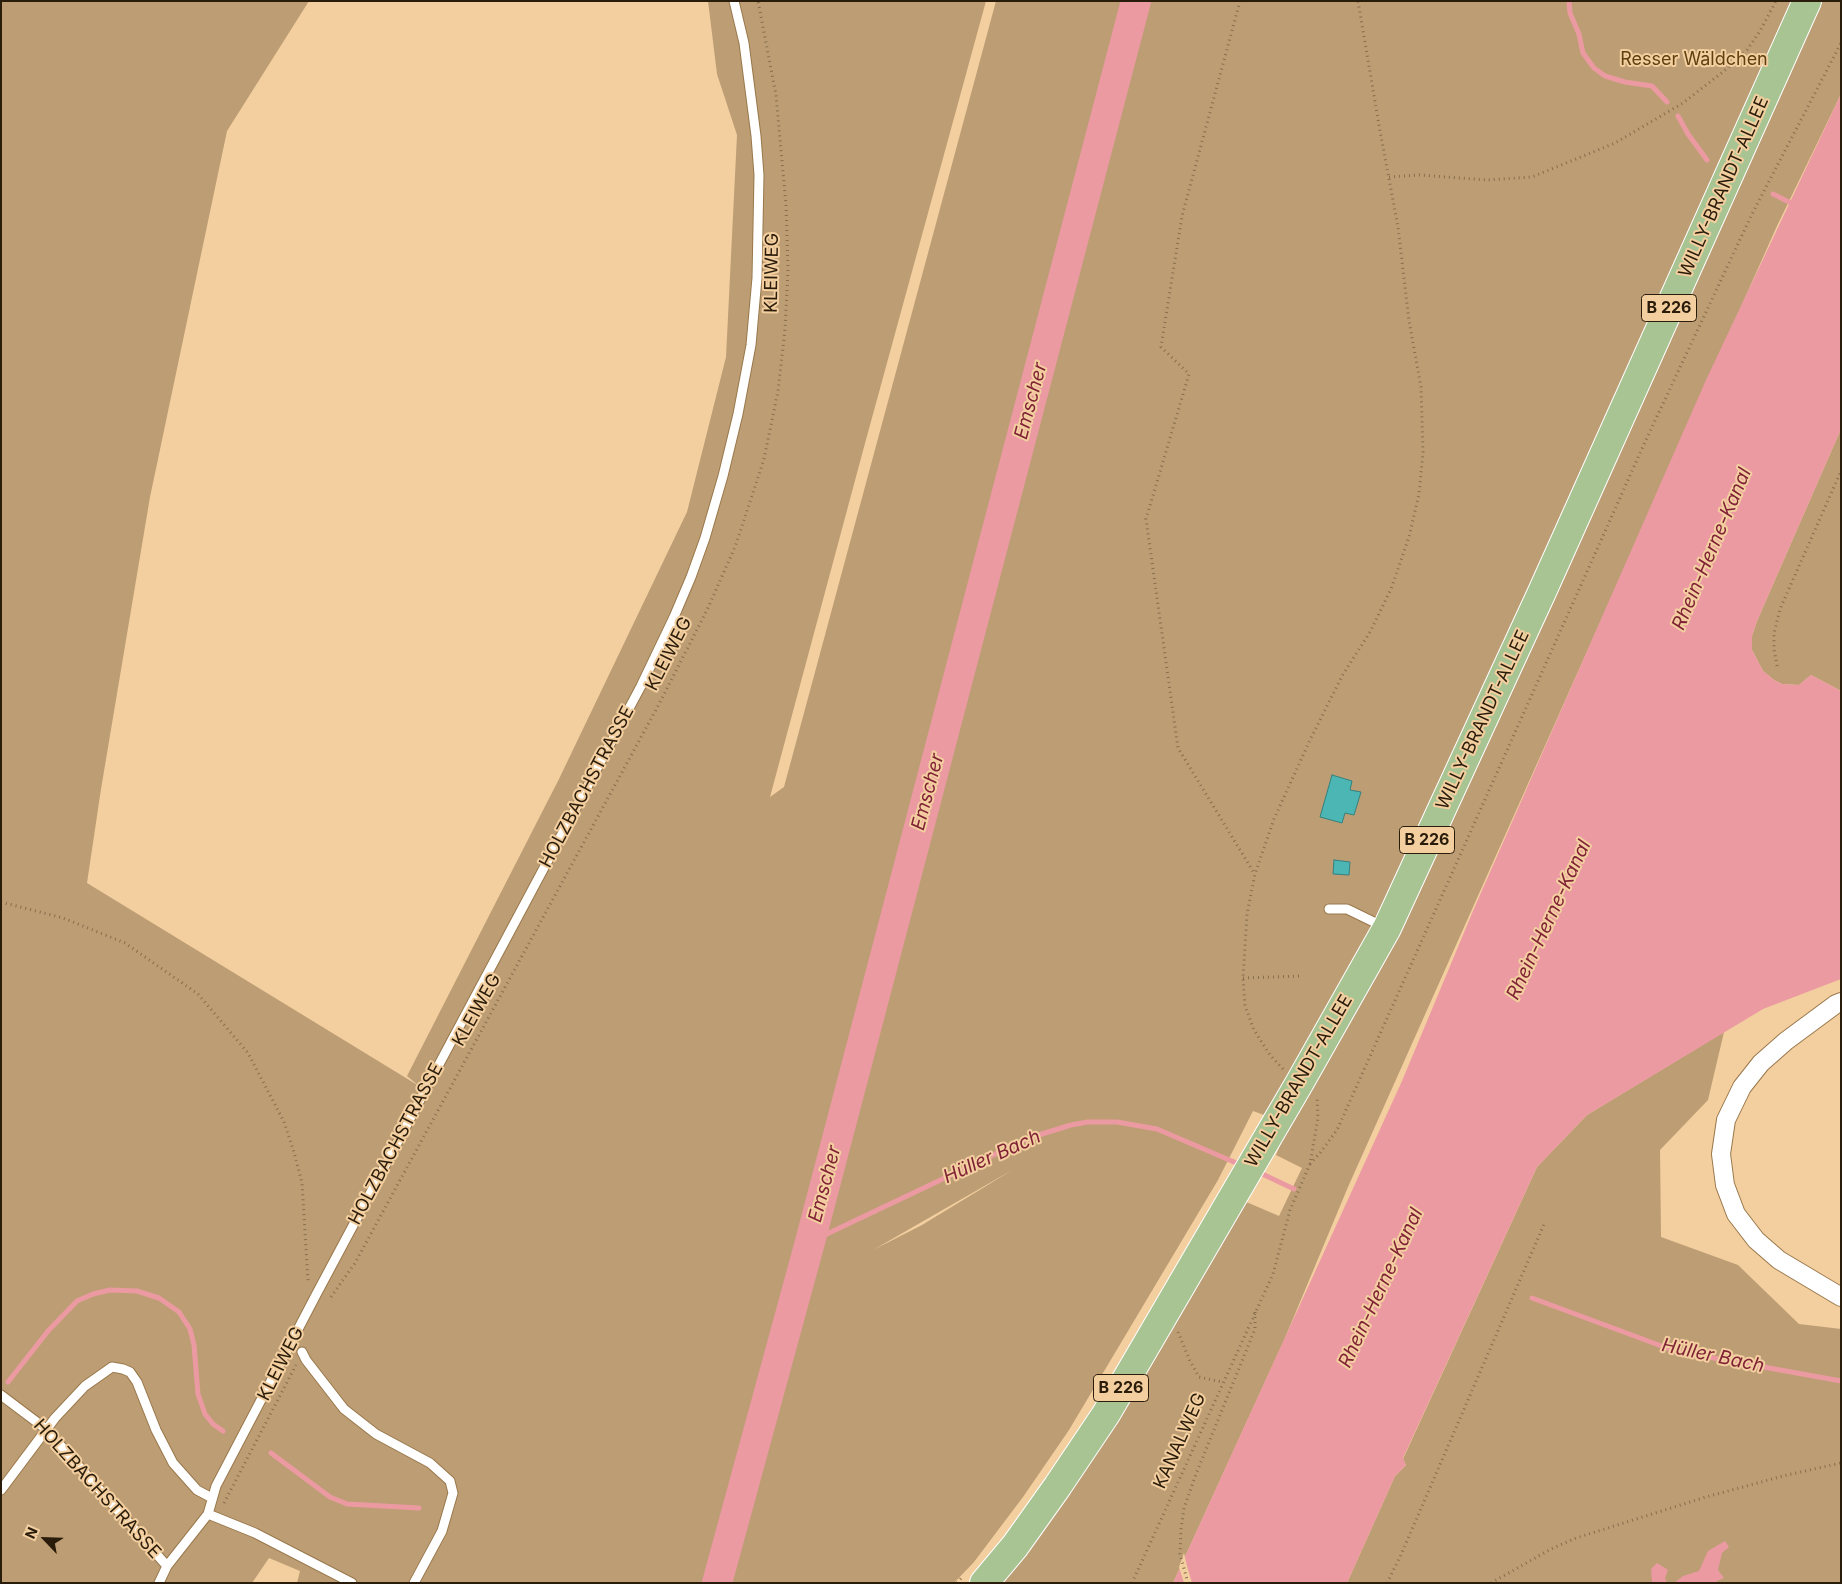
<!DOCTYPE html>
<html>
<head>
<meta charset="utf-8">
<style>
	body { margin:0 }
	#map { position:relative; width:1842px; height:1584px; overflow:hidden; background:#f3ce9f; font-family:Inter,sans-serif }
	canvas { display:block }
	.frame { position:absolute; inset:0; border:2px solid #2a1c0a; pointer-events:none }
	.north { position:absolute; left:20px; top:1514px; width:50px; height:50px; -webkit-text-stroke:4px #f3ce9f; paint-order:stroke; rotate:294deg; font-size:14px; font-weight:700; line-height:20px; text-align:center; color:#2a1c0a }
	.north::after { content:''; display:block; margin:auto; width:18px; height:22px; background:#2a1c0a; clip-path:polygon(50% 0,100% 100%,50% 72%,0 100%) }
</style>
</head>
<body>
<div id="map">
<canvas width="1842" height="1584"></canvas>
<div class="frame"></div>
<div class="north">N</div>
</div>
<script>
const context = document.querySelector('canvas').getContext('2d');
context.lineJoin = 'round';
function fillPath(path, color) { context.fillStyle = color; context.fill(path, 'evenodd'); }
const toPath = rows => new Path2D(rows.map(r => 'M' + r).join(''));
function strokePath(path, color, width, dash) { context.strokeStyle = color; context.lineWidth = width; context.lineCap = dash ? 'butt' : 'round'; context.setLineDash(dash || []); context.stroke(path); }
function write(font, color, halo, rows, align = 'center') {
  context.font = font + ' Inter,sans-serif'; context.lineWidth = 4; context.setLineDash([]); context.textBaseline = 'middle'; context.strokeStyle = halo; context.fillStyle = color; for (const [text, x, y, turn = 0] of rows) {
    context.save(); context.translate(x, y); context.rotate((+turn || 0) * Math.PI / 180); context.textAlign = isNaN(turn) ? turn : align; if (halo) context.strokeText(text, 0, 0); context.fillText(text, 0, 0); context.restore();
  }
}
const green = toPath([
	[1,1,309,1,227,131,150,497,101,789,87,883,419,1086,407,1076,559,779,687,512,726,357,737,135,717,74,708,1,986,1,864,447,770,797,784,787,996,1,1841,1,1841,94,1777,226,1348,1187,1285,1338,1173,1583,1002,1583,1008,1577,1075,1478,1244,1201,1279,1216,1302,1168,1276,1155,1289,1124,1253,1111,1218,1180,1069,1430,1023,1497,974,1562,954,1583,297,1583,300,1571,269,1558,252,1583,1,1583],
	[1014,1169,922,1225,873,1250],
	[1841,429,1841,691,1811,675,1799,685,1782,684,1774,680,1763,671,1752,650,1752,636,1757,621],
	[1724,1032,1708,1100,1660,1150,1661,1237,1738,1265,1799,1324,1841,1329,1841,1583,1347,1583,1395,1476,1406,1465,1403,1459,1537,1167,1587,1115]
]);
const water = toPath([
	[1841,94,1841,429,1757,621,1752,636,1752,650,1763,671,1774,680,1782,684,1799,685,1811,675,1841,691,1841,979,1763,1009,1587,1115,1537,1167,1403,1458,1406,1465,1395,1476,1347,1583,1173,1583,1402,1081,1473,911,1706,380],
	[1725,1541,1729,1547,1722,1553,1718,1570,1724,1578,1717,1581,1716,1583,1674,1583,1683,1576,1699,1571,1708,1551],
	[1657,1563,1668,1570,1665,1578,1667,1583,1652,1583,1651,1569]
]);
const pier = toPath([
	[1184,1553,1187,1566,1192,1583,1184,1583,1179,1567]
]);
const stream = toPath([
	[1569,1,1570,13,1579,34,1583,53,1594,68,1605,76,1625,82,1652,86,1667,102],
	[1678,116,1688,134,1707,160],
	[1773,194,1795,205],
	[1256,1171,1294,1189],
	[810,1242,1029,1138,1071,1125,1088,1122,1117,1122,1157,1129,1241,1165],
	[1532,1298,1675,1351,1841,1381],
	[8,1382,48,1331,77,1301,93,1294,110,1290,137,1291,159,1298,179,1312,190,1329,194,1345,198,1394,205,1414,213,1424,223,1431],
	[271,1453,330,1497,347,1504,419,1508]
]);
const river = toPath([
	[717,1583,810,1242,1136,1]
]);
const building = toPath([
	[1332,775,1352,781,1350,790,1361,792,1354,815,1345,813,1342,823,1320,817,1332,775],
	[1334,860,1350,862,1349,875,1333,874,1334,860]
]);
const path = toPath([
	[1240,1,1182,216,1161,347,1189,374,1146,519,1178,748,1254,873],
	[1389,177,1419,175,1487,180,1532,177,1615,143,1683,103,1728,68,1747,50,1760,31,1776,1],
	[1777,666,1774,649,1774,633,1780,609,1841,471],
	[1,902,63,918,125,943,198,994,248,1053,284,1122,294,1152,302,1183,308,1281],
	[1243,978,1301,976],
	[1283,1069,1270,1055,1254,1030,1245,1006,1243,978,1247,914,1255,874,1274,819,1310,740,1342,676,1370,632,1391,589,1409,537,1419,494,1423,452,1421,387,1409,321,1398,227,1380,131,1358,1],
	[1310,1164,1320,1153,1337,1130,1645,442,1752,214,1841,43],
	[331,1297,355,1263,658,706,707,610,735,547,764,459,778,391,785,330,788,270,786,205,776,95,758,1],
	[1178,1332,1190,1361,1199,1377,1222,1382],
	[224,1503,296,1365],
	[957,1583,963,1576],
	[1132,1583,1273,1274,1290,1210,1310,1164,1318,1118,1317,1096],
	[1188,1583,1180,1554,1181,1529,1184,1508,1196,1474,1255,1329,1255,1312],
	[1387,1583,1400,1557,1545,1222],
	[1491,1583,1551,1549,1576,1538,1706,1497,1787,1475,1841,1463]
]);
const lane = toPath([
	[1329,909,1347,909,1384,927],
	[302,1352,306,1360,344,1409,376,1434,430,1463,450,1481,453,1493,442,1531,414,1583],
	[1,1395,46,1429,167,1566],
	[1,1490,55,1418,85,1386,112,1367,123,1369,130,1372,137,1382,156,1430,173,1463,197,1490,212,1498],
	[208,1514,255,1533,352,1583],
	[159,1583,167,1566,208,1514,216,1486,317,1293,641,686,674,617,691,577,705,538,723,476,738,414,751,345,757,278,759,175,756,136,744,43,734,1]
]);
const street = toPath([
	[1841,1002,1836,1004,1786,1041,1761,1063,1742,1087,1726,1120,1721,1154,1725,1185,1736,1214,1756,1240,1779,1260,1841,1297]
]);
const primary = toPath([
	[984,1583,1015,1546,1057,1487,1106,1414,1300,1082,1387,928,1542,592,1807,1]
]);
const shields = [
	[1669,308,55],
	[1427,840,55],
	[1121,1388,55]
];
const shieldNames = [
	["B 226",1669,308],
	["B 226",1427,840],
	["B 226",1121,1388]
];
const parkNames = [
	["Resser Wäldchen",1694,60]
];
const streetNames = [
	["WILLY-BRANDT-ALLEE",1724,187,-66],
	["KLEIWEG",772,273,-89],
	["KLEIWEG",669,654,-63],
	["WILLY-BRANDT-ALLEE",1483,720,-65],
	["HOLZBACHSTRASSE",587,787,-62],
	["KLEIWEG",477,1010,-61],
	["WILLY-BRANDT-ALLEE",1299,1081,-60],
	["HOLZBACHSTRASSE",396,1144,-62],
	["KLEIWEG",281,1364,-63],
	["KANALWEG",1180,1441,-66],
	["HOLZBACHSTRASSE",97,1489,48]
];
const waterNames = [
	["Emscher",1031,401,-75],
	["Rhein-Herne-Kanal",1712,549,-67],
	["Emscher",928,792,-75],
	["Rhein-Herne-Kanal",1549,920,-65],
	["Hüller Bach",992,1157,-24],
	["Emscher",825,1184,-75],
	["Rhein-Herne-Kanal",1381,1288,-65],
	["Hüller Bach",1713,1356,12]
];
fillPath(green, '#bd9d74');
fillPath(water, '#eb9aa2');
fillPath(pier, '#f3ce9f');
strokePath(stream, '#eb9aa2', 5);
strokePath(river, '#eb9aa2', 30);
fillPath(building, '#4bb6b4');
strokePath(building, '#35817f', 1);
strokePath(lane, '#99784b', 11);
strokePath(street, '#99784b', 20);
strokePath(primary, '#fff', 30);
strokePath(path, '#866e4e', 3, [1, 4]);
strokePath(lane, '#fff', 9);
strokePath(street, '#fff', 18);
strokePath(primary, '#a9c493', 28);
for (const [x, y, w] of shields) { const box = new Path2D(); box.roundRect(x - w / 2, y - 13.5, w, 27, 4); context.fillStyle = '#f3ce9f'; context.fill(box); strokePath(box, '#2a1c0a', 1); }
write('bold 16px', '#2a1c0a', null, shieldNames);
write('18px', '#61400f', '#f3ce9f', parkNames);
write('18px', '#2a1c0a', '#f3ce9f', streetNames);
write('italic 19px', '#802236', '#f3ce9f', waterNames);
</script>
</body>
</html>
